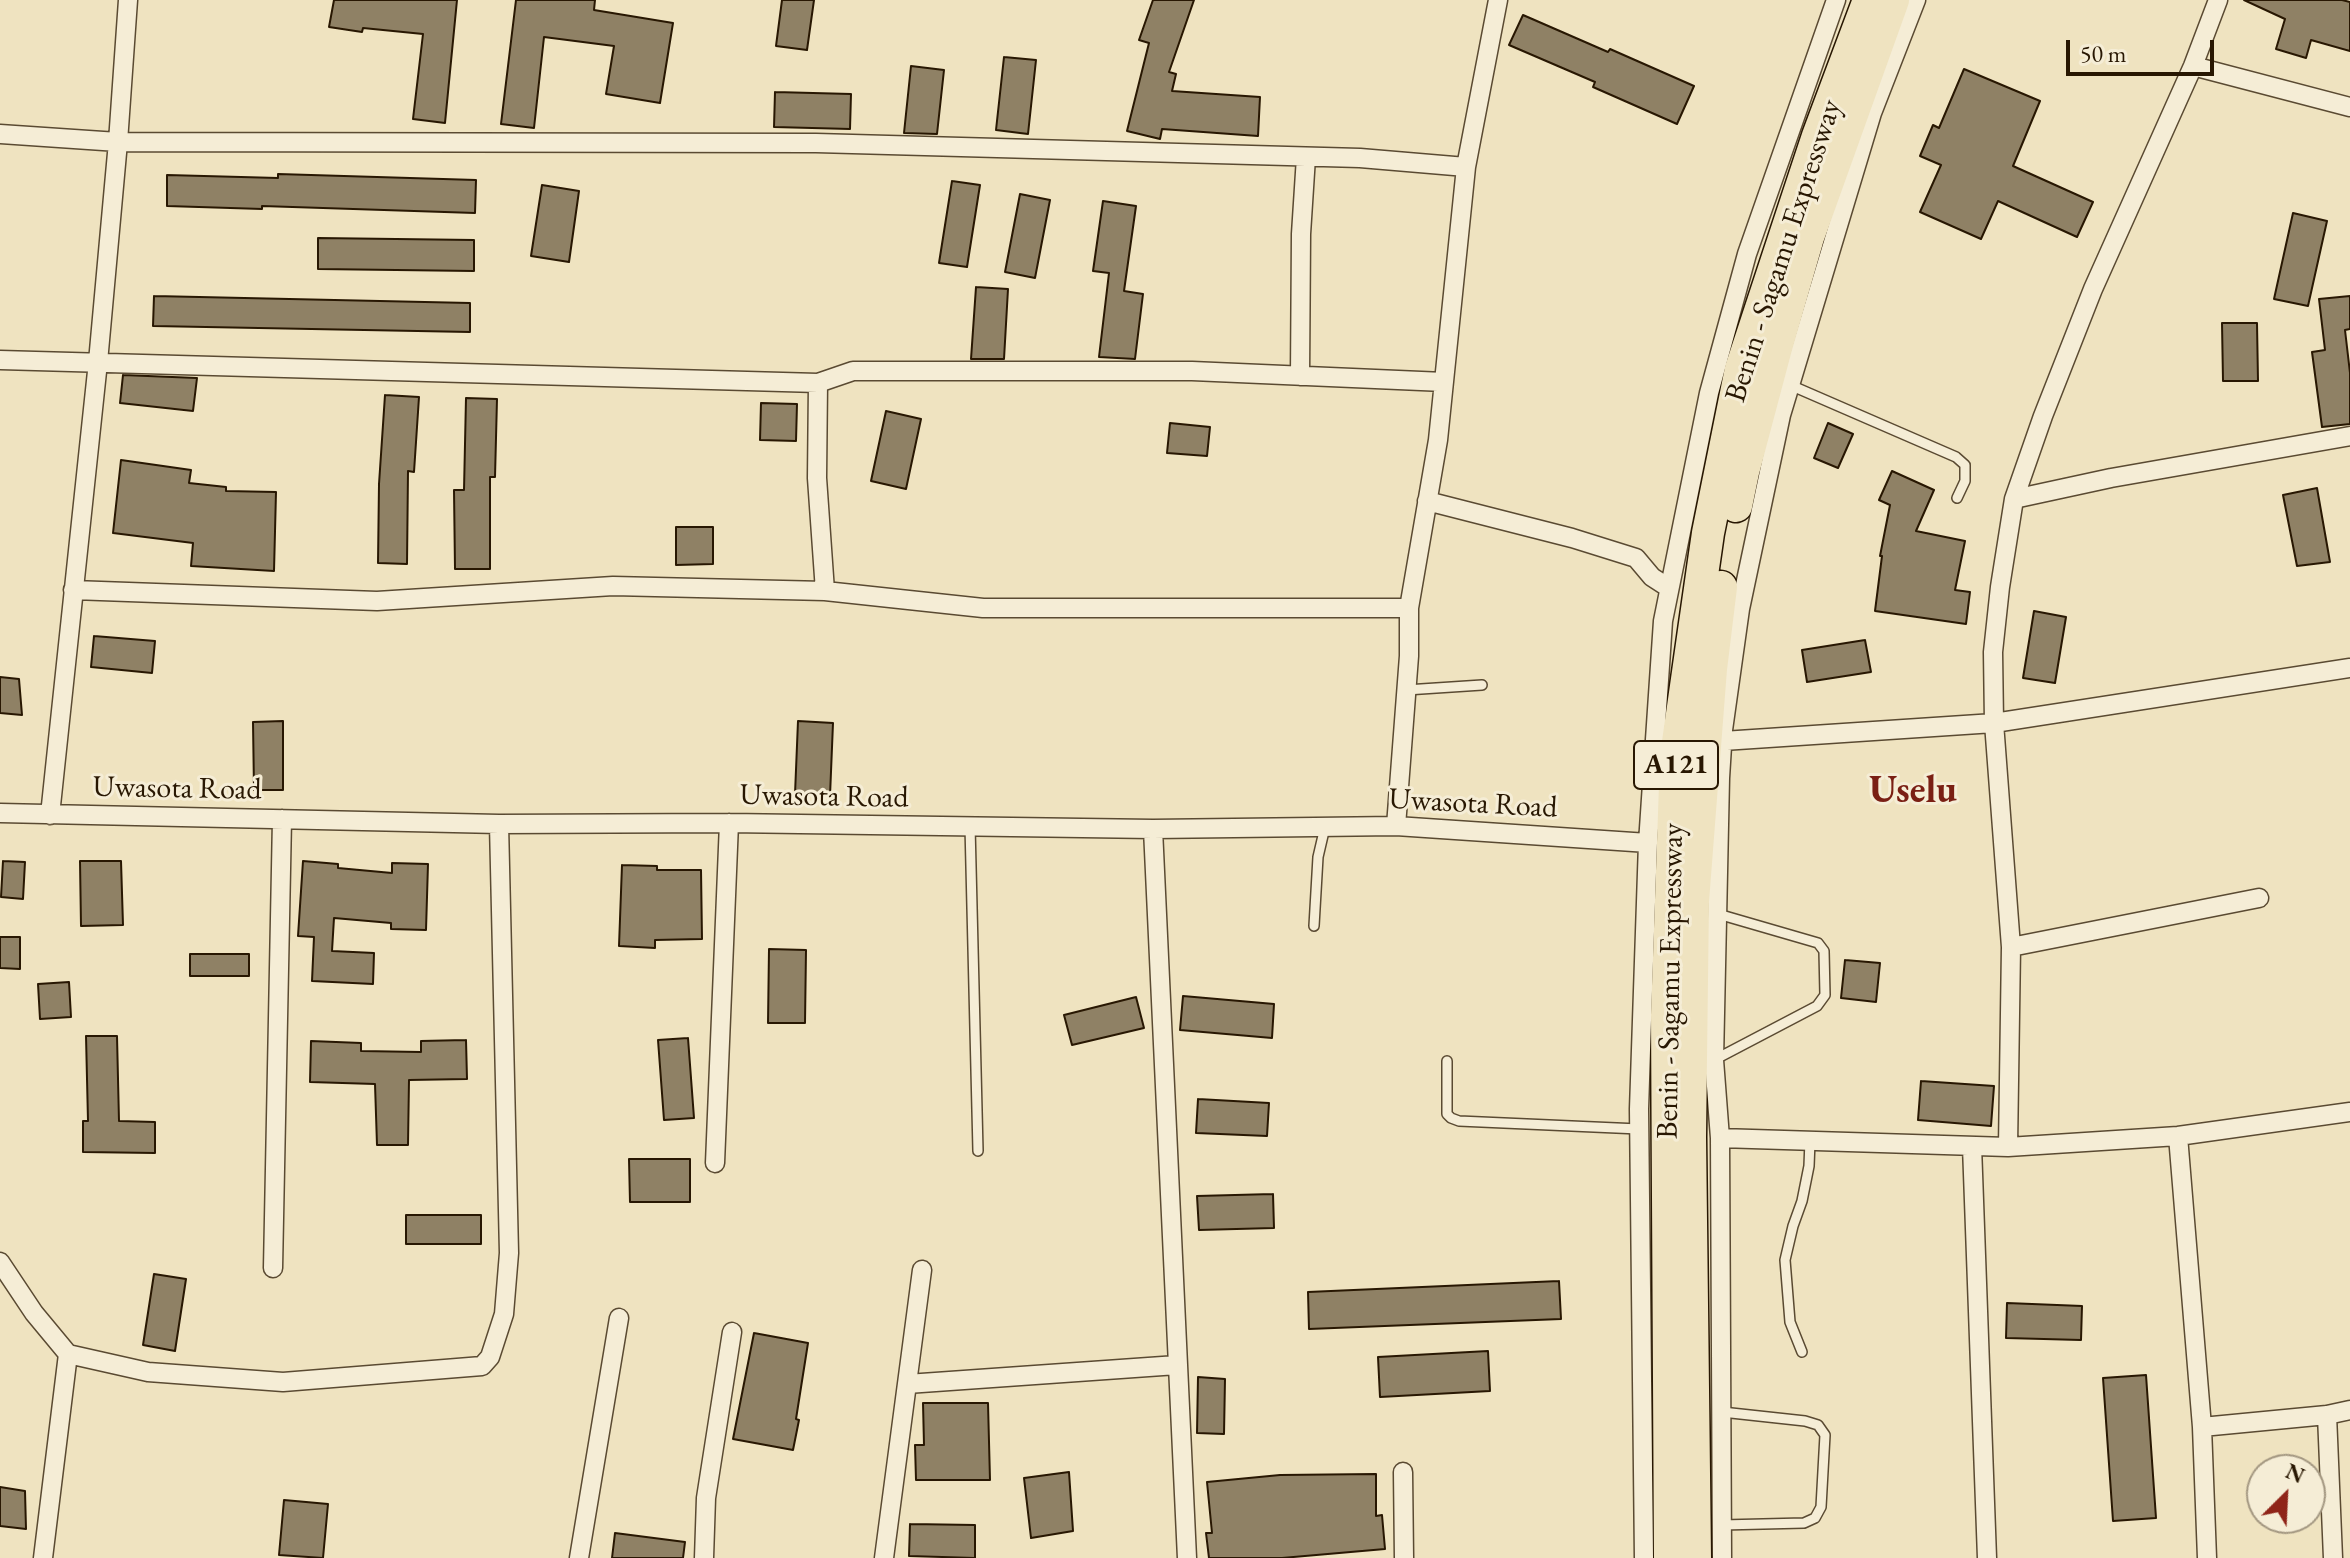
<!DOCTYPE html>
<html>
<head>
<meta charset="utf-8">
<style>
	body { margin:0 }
	#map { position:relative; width:2350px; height:1558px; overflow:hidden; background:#efe3c0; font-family:"EB Garamond",serif }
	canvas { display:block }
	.north { position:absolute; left:2246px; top:1454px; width:80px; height:80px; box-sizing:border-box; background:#f5edd6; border:2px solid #a39781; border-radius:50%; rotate:24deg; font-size:22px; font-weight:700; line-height:32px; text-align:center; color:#281702 }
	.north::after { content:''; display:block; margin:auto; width:28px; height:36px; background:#8f2418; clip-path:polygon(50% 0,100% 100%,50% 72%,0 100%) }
	.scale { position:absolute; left:2066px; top:40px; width:148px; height:36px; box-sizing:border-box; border:4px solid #281702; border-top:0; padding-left:10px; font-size:24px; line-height:28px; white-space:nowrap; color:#281702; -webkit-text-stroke:6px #f5edd6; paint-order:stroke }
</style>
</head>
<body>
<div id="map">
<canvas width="2350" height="1558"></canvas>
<div class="north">N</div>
<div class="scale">50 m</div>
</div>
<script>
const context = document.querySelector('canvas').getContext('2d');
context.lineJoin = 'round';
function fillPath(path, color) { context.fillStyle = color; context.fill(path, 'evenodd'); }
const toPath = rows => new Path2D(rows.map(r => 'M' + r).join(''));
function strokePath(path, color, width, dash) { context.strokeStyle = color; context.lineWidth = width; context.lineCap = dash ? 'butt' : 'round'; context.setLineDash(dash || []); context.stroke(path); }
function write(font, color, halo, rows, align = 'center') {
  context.font = font + ' "EB Garamond",serif'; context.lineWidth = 6; context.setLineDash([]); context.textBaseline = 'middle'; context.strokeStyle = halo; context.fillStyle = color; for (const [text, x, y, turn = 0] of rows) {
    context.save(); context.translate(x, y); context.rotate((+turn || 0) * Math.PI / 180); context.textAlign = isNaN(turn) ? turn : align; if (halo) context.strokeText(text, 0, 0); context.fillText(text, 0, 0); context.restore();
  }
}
const building = toPath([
	[334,0,457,0,445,123,413,119,423,34,363,28,362,32,329,27,334,0],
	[516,0,595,0,594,10,673,23,660,103,606,94,614,46,544,37,534,128,501,124,516,0],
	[782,0,814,0,807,50,776,46,782,0],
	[1153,0,1194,0,1169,72,1176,74,1172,91,1260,97,1258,136,1162,129,1160,139,1127,131,1149,43,1139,40,1153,0],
	[2244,0,2342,0,2350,2,2350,51,2311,40,2306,58,2276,49,2285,19,2244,0],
	[1523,15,1608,52,1610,49,1694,86,1677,124,1593,87,1595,82,1509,45,1523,15],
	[1004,57,1036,60,1028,134,996,130,1004,57],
	[911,66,944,70,937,134,904,133,911,66],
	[1964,69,2040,101,2013,166,2093,202,2077,237,1998,201,1981,239,1920,212,1941,165,1920,156,1933,125,1939,128,1964,69],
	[775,92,851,94,850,129,774,127,775,92],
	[278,174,476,180,475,213,262,206,262,209,167,206,167,175,278,178,278,174],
	[952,181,980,185,967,267,939,263,952,181],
	[542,185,579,191,569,262,531,256,542,185],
	[1020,194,1050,200,1035,278,1005,272,1020,194],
	[1103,201,1136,206,1124,291,1143,294,1135,359,1099,357,1109,273,1093,271,1103,201],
	[2293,213,2327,221,2308,306,2274,299,2293,213],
	[318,238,474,240,474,271,318,269,318,238],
	[976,287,1008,289,1004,359,971,359,976,287],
	[154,296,470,303,470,332,153,326,154,296],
	[2350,296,2350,329,2345,330,2350,373,2350,424,2322,427,2312,352,2325,350,2319,299,2350,296],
	[2222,323,2257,323,2258,381,2223,381,2222,323],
	[123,375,197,378,193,411,120,403,123,375],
	[385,395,419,397,414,472,408,471,407,564,378,563,379,484,385,395],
	[466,398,497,399,495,477,490,477,490,569,455,569,454,490,464,490,466,398],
	[761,403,797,404,796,441,760,440,761,403],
	[886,411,921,419,906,489,871,481,886,411],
	[1170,423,1210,427,1207,456,1167,453,1170,423],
	[1828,423,1853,434,1838,468,1814,458,1828,423],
	[121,460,191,470,189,483,226,487,226,491,276,492,274,571,191,566,193,543,113,533,121,460],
	[1892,471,1934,490,1916,531,1965,541,1955,590,1970,592,1966,624,1875,611,1882,556,1880,556,1890,505,1879,500,1892,471],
	[2317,488,2330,562,2297,566,2283,495,2317,488],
	[676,527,713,527,713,564,676,565,676,527],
	[2034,611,2066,617,2055,683,2023,678,2034,611],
	[94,636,155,641,152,673,91,667,94,636],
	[1865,640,1871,672,1807,682,1802,650,1865,640],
	[0,677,19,679,22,715,0,713,0,677],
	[283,721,283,790,254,790,253,722,283,721],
	[798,721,833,723,830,796,795,794,798,721],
	[3,861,25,862,23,899,1,897,3,861],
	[80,861,121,861,123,925,81,926,80,861],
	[303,861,338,864,338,868,392,873,392,863,428,864,426,930,391,929,391,923,334,918,332,951,374,953,373,984,312,981,314,937,298,936,303,861],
	[622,865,657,866,657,870,701,870,702,939,655,940,655,948,619,946,622,865],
	[0,937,20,937,20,969,0,968,0,937],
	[769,949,806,950,805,1023,768,1023,769,949],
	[190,954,249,954,249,976,190,976,190,954],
	[1845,960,1880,963,1876,1002,1841,998,1845,960],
	[69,982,71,1017,40,1019,38,984,69,982],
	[1183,996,1274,1004,1272,1038,1180,1030,1183,996],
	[1136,997,1144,1028,1072,1045,1064,1015,1136,997],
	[86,1036,117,1036,119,1121,155,1122,155,1153,83,1152,83,1121,88,1121,86,1036],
	[688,1038,694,1118,664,1120,658,1040,688,1038],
	[466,1040,467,1079,409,1080,408,1145,377,1145,375,1084,310,1082,311,1041,361,1043,361,1051,421,1052,421,1041,466,1040],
	[1921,1081,1994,1086,1991,1126,1918,1120,1921,1081],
	[1198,1099,1269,1103,1267,1136,1196,1133,1198,1099],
	[629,1159,690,1159,690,1202,630,1202,629,1159],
	[1273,1194,1274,1228,1199,1230,1197,1196,1273,1194],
	[406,1215,481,1215,481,1244,406,1244,406,1215],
	[154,1274,186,1279,175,1351,143,1345,154,1274],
	[1559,1281,1561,1319,1309,1329,1308,1292,1559,1281],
	[2007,1303,2082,1306,2081,1340,2006,1338,2007,1303],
	[754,1333,808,1343,796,1419,799,1420,793,1450,733,1439,754,1333],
	[1488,1351,1490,1391,1380,1397,1378,1357,1488,1351],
	[2146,1375,2156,1518,2113,1521,2103,1378,2146,1375],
	[1198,1377,1225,1379,1224,1434,1197,1433,1198,1377],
	[923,1403,988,1403,990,1480,916,1480,915,1445,924,1445,923,1403],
	[1069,1472,1073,1531,1031,1538,1024,1478,1069,1472],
	[1376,1474,1376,1516,1382,1515,1385,1549,1282,1558,1209,1558,1206,1533,1212,1533,1207,1482,1280,1475,1376,1474],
	[0,1487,25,1491,26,1529,0,1526,0,1487],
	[284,1500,328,1504,323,1558,279,1555,284,1500],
	[910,1524,975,1525,975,1558,909,1556,910,1524],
	[615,1533,685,1542,683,1558,612,1558,615,1533]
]);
const service = toPath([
	[1790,385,1956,457,1965,465,1965,481,1957,498],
	[1406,690,1482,685],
	[970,826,978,1151],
	[1314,926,1318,857,1325,827],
	[1714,1060,1817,1006,1825,995,1824,951,1818,943,1718,914],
	[1447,1061,1447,1114,1451,1118,1459,1121,1639,1129],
	[1802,1352,1790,1322,1785,1260,1793,1226,1802,1201,1809,1166,1810,1141],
	[1722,1412,1805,1421,1818,1425,1825,1435,1821,1507,1815,1518,1804,1523,1722,1525]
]);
const minor = toPath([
	[2193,66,2350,107],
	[0,134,118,142,816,143,1360,158,1466,167],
	[0,360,818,383,853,371,1192,371,1444,382],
	[1300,376,1301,234,1306,157],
	[818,383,817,478,825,591],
	[2014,499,2111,478,2350,436],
	[1427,501,1572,538,1636,558,1652,577,1669,588],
	[73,590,377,601,613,586,825,591,983,608,1409,608],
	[1723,741,1994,723,2350,668],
	[0,813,499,824,729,823,1153,829,1396,826,1648,843],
	[50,815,98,362,118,142,128,0],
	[1396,826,1409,656,1409,608,1438,440,1466,167,1498,0],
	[1153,829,1187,1558],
	[2011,947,2259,898],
	[2178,1136,2202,1427,2207,1558],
	[1720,1138,2008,1147,2178,1136,2350,1112],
	[1972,1146,1987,1558],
	[2008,1147,2011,947,1994,723,1993,652,2000,587,2014,499,2043,416,2093,289,2193,66,2218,0],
	[715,1163,729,823],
	[0,1262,34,1313,68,1354,148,1372,283,1382,482,1366,490,1357,504,1314,509,1253,499,824],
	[273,1268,282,819],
	[907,1384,1177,1365],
	[2327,1415,2333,1558],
	[2202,1427,2327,1415,2350,1410],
	[1403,1472,1404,1558],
	[43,1558,68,1354],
	[579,1558,619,1318],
	[704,1558,706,1498,732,1332],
	[884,1558,922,1270],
	[1644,1558,1639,1109,1648,843,1663,621,1709,393,1747,254,1836,0],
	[1722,1558,1720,1138,1714,1060,1720,778,1723,730,1740,609,1781,415,1872,113,1916,0]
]);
const trunk = toPath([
	[1736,506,1743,472,1776,348,1808,237,1893,0],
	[1670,1558,1667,1015,1676,756,1708,533,1741,369,1818,136,1869,0],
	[1695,1558,1690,1137,1693,901,1711,669,1721,587]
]);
const shields = [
	[1676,765,84]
];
const shieldNames = [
	["A121",1676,765]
];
const streetNames = [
	["Benin - Sagamu Expressway",1784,251,-72],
	["Uwasota Road",177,789,1],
	["Uwasota Road",824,797,1],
	["Uwasota Road",1473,804,3],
	["Benin - Sagamu Expressway",1671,981,-89]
];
const districtNames = [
	["Uselu",1913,792]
];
fillPath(building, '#8f8165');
strokePath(building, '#281702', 2);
strokePath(service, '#5a4a32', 12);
strokePath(minor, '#5a4a32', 21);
strokePath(trunk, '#281702', 35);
strokePath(service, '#f5edd6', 9);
strokePath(minor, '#f5edd6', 18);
strokePath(trunk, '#efe3c0', 32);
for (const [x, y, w] of shields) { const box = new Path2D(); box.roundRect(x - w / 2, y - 24, w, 48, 6); context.fillStyle = '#f5edd6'; context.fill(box); strokePath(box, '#281702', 2); }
write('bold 28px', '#281702', null, shieldNames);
write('30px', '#281702', '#f5edd6', streetNames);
write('bold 38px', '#7a1f14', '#f5edd6', districtNames);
</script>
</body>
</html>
